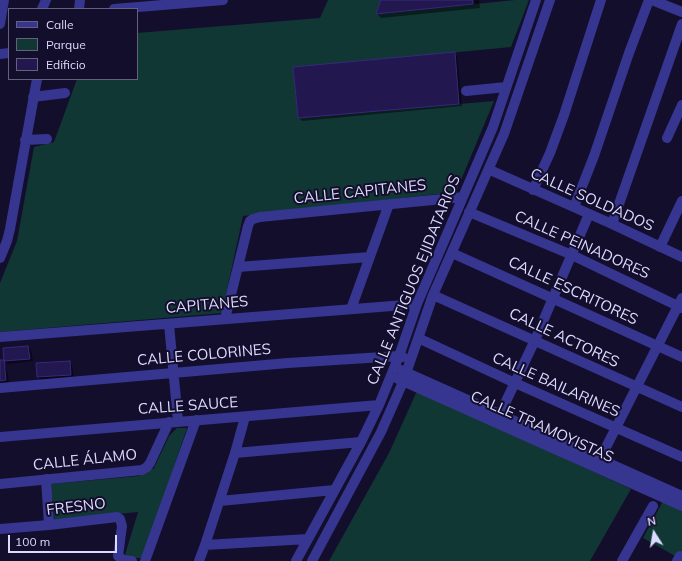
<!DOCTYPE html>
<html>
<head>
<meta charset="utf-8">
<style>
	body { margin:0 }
	#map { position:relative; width:682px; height:561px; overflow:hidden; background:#130e2c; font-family:Mulish,sans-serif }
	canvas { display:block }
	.legend { position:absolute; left:8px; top:8px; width:130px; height:72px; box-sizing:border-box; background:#130e2c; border:1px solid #646080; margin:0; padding:5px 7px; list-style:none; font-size:12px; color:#dddaff }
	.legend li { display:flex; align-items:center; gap:8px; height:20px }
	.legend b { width:20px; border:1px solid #646080 }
	.north { position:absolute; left:634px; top:513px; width:40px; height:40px; -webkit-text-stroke:3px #130e2c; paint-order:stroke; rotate:349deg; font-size:11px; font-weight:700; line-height:16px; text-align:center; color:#dddaff }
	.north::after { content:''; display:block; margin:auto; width:14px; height:18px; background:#dddaff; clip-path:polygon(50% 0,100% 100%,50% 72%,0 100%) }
	.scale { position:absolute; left:8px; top:535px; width:109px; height:18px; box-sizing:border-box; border:2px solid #dddaff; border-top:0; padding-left:5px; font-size:12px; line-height:14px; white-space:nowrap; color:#dddaff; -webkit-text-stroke:3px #130e2c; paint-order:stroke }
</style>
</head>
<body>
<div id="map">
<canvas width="682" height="561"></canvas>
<ul class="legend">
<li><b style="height:5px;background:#363590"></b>Calle</li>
<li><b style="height:11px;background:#113735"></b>Parque</li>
<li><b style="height:11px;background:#22184f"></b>Edificio</li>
</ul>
<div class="north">N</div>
<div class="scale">100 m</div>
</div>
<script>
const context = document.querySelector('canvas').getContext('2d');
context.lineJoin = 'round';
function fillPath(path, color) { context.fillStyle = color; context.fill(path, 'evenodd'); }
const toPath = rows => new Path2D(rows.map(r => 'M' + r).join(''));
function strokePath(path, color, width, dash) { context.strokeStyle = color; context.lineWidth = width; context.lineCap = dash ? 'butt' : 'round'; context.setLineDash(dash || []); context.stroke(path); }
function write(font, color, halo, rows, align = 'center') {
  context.font = font + ' Mulish,sans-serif'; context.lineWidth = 4; context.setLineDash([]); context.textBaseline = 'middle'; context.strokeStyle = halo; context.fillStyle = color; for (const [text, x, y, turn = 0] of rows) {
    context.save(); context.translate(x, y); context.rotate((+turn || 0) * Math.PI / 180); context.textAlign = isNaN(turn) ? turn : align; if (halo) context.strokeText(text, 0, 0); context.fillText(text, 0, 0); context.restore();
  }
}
const green = toPath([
	[328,0,381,0,376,14,515,0,529,0,511,47,293,68,298,118,494,101,456,192,243,216,222,313,0,332,0,283,17,241,34,147,54,142,77,79,137,79,137,33,320,18],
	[417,391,631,489,590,561,329,561,389,453],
	[177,428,187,428,143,558,124,558,138,512,54,520,51,484,139,476,154,468,169,436],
	[663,501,682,509,682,561,670,553,643,538]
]);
const shadow = toPath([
	[382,0,479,0,480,8,381,18,377,14],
	[454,53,457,56,462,106,302,121,299,118,294,68],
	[28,347,31,350,33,361,8,364,5,360,4,349],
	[69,362,72,365,74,377,41,380,38,377,37,364],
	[4,367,7,370,9,383,0,384,0,368]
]);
const building = toPath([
	[381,0,473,0,473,4,376,14,381,0],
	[455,52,459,104,298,118,293,67,455,52],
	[28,346,30,359,4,361,3,348,28,346],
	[0,360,4,360,6,380,0,381,0,360],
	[70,361,71,375,37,377,36,363,70,361]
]);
const minor = toPath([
	[652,0,682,12],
	[42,9,46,0],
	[79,9,80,0],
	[114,9,223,0],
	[0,24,4,0],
	[0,54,9,53],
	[466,91,506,87],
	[33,97,65,93],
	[667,138,682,105],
	[25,140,47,139],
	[490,170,612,224,682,257],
	[533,190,550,153,564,115,601,0],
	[574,207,594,156,629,53,649,0],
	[469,212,572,255,682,308],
	[612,224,682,24],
	[660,247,682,201],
	[452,253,682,357],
	[0,258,7,241,10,229,37,79],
	[238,267,370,257],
	[433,295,682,407],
	[351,309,389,204],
	[225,319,248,226,250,221,253,219,260,217,463,197],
	[169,324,178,421],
	[0,337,417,304],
	[418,338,515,383,682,457],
	[401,370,682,496],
	[398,379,682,506],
	[0,388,288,363,399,356,403,357],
	[500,414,535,340,589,214],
	[0,437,379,405],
	[235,453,361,442],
	[600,459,682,298],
	[46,479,49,525],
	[0,484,142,470,147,467,150,463,169,422],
	[220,501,334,490],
	[0,529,49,525,117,517,120,519,122,526,118,556,123,560,132,561],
	[205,545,308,539],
	[145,561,196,420],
	[199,561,205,545,235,453,245,417],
	[296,561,361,442,379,405,399,356,417,304,493,127,536,0],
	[312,561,381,432,403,382,433,295,504,134,550,0],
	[622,561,653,506],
	[677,561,680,556]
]);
const streetNames = [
	["CALLE CAPITANES",360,192,-6],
	["CALLE SOLDADOS",592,200,24],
	["CALLE PEINADORES",582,245,24],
	["CALLE ANTIGUOS EJIDATARIOS",414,280,-68],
	["CALLE ESCRITORES",573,291,25],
	["CAPITANES",207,305,-5],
	["CALLE ACTORES",564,338,25],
	["CALLE COLORINES",204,355,-5],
	["CALLE BAILARINES",556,385,24],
	["CALLE SAUCE",188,406,-4],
	["CALLE TRAMOYISTAS",542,427,24],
	["CALLE ÁLAMO",85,460,-6],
	["FRESNO",76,507,-7]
];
fillPath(green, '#113735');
fillPath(shadow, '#0007');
fillPath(building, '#22184f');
strokePath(building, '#37287e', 1);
strokePath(minor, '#363590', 10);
write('15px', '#dddaff', '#130e2c', streetNames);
</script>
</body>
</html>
